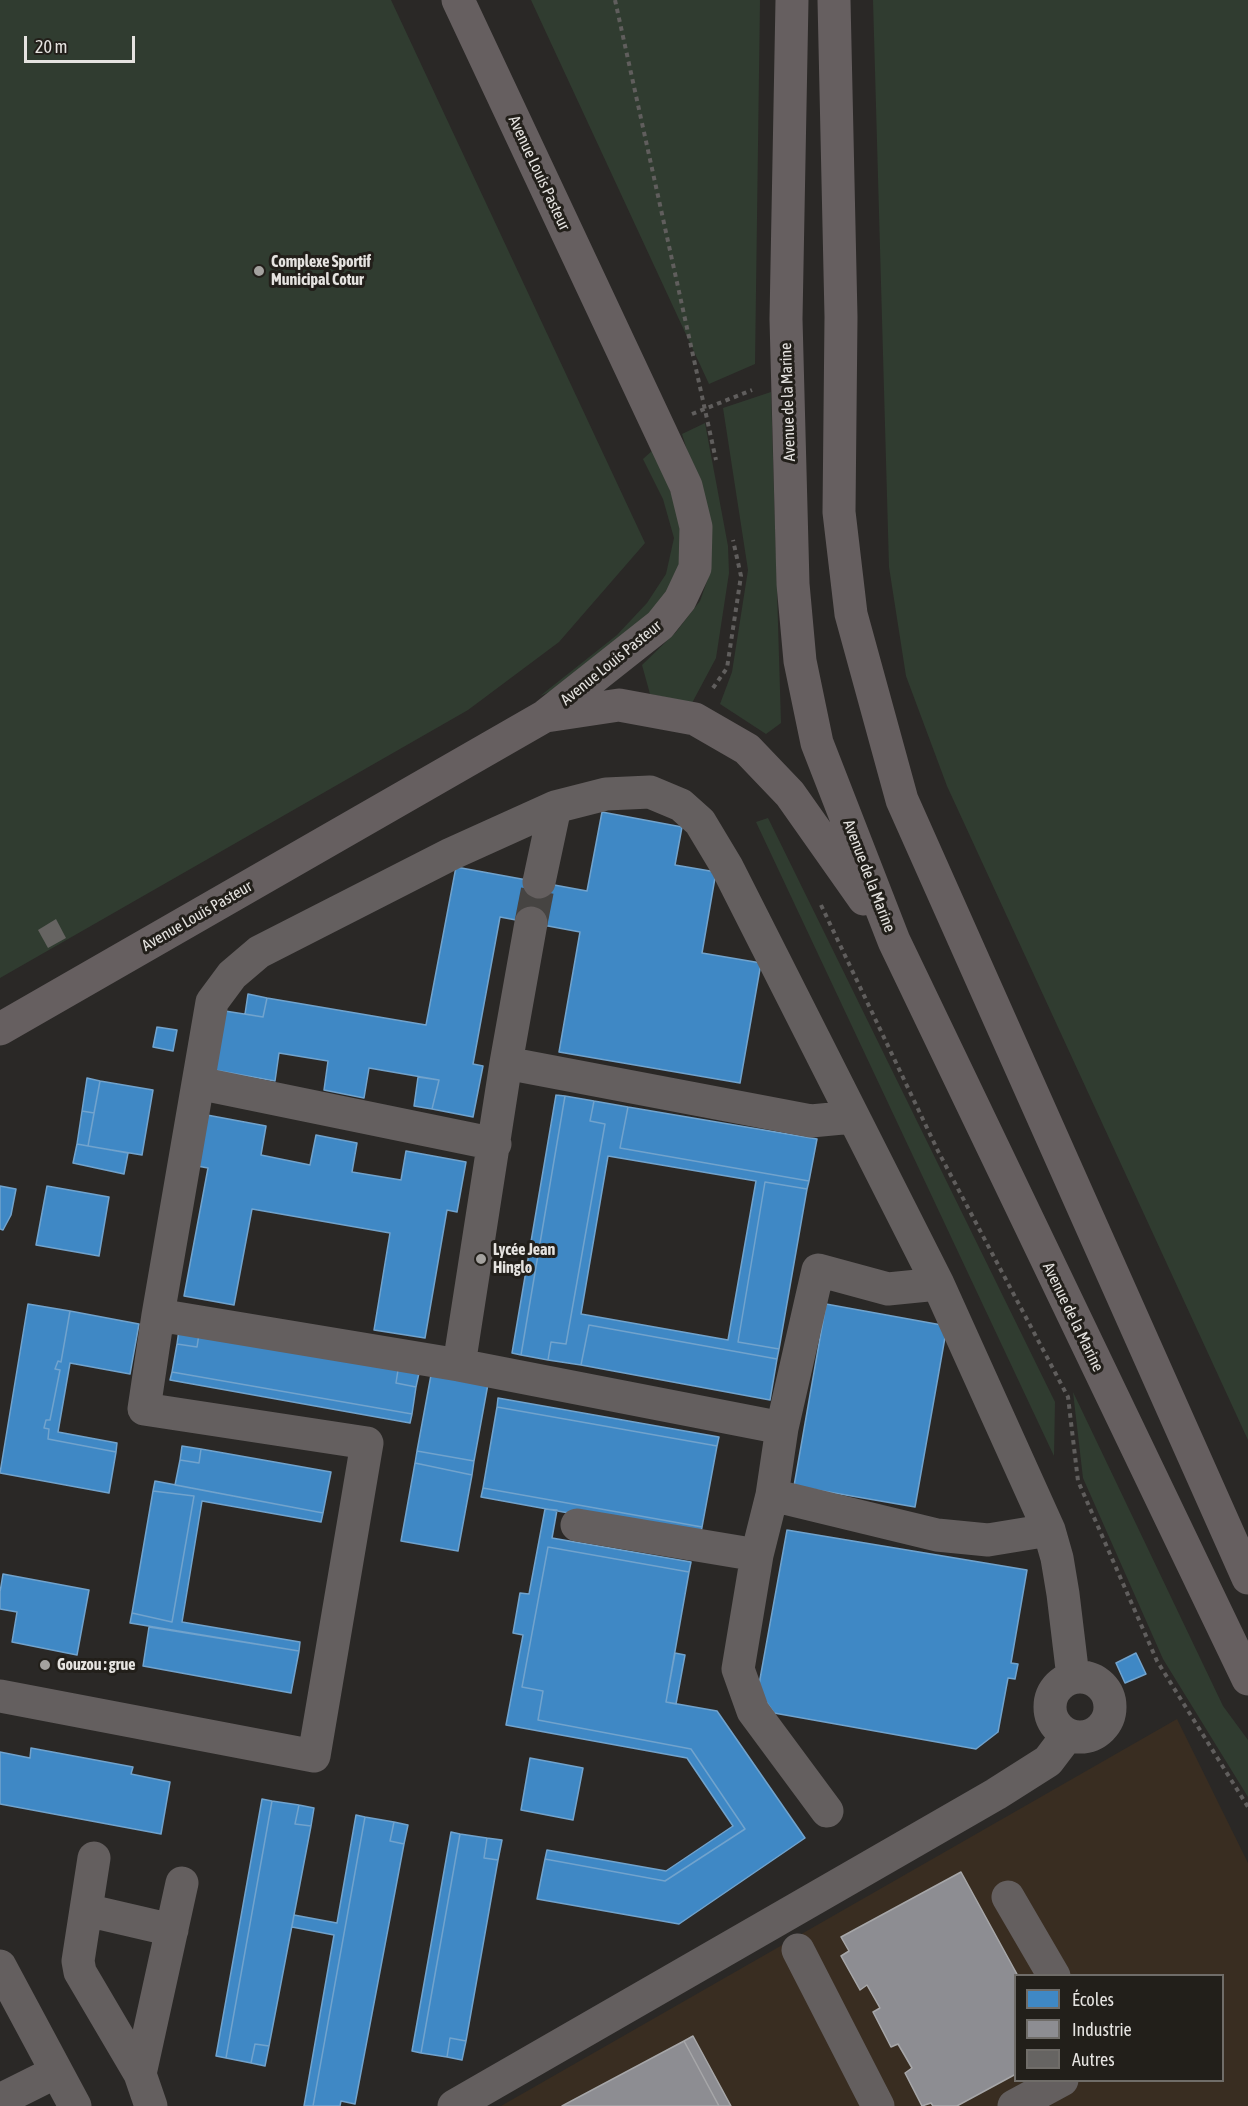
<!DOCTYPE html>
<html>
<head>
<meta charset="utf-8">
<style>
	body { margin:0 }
	#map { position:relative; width:1248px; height:2106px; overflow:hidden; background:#2a2826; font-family:"Asap Condensed",sans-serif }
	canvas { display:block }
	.legend { position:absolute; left:1014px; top:1974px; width:210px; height:108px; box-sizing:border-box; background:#221f1a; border:2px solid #706d69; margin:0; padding:8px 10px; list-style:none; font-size:18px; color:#e5e3e0 }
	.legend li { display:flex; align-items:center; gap:12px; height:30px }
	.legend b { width:30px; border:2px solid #706d69 }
	.scale { position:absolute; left:24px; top:36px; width:111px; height:27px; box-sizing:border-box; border:3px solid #e5e3e0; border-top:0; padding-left:8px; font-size:18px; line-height:21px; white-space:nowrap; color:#e5e3e0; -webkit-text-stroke:4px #221f1a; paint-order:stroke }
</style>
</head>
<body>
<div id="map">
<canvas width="1248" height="2106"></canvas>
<ul class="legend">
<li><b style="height:16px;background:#3f88c5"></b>Écoles</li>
<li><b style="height:16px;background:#8d8d92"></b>Industrie</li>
<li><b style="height:16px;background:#666462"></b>Autres</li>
</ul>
<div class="scale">20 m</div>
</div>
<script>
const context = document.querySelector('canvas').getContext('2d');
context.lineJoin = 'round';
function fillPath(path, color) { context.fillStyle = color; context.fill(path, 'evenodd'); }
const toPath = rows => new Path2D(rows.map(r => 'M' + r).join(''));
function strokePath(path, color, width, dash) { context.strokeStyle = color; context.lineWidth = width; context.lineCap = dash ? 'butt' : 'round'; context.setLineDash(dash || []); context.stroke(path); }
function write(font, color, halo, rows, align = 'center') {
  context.font = font + ' "Asap Condensed",sans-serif'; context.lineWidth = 6; context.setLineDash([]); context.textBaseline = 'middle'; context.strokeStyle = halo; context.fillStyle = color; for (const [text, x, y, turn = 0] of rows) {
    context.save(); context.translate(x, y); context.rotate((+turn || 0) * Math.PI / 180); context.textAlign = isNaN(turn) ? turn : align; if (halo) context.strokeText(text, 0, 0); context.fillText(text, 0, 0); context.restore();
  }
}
const industrial = toPath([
	[1177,1719,1248,1863,1248,2106,501,2106],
	[1016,1976,1222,1976,1222,2080,1016,2080]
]);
const green = toPath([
	[0,0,391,0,645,543,559,642,468,710,0,978],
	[531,0,760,0,755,364,709,384],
	[873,0,1248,0,1248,1440,947,786,906,676,889,567],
	[771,392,781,723,766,734,720,704,732,672,748,570,723,408],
	[705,423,728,546,729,573,716,658,692,703,650,694,642,665,676,632,700,601,711,570,711,545,706,512,682,434],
	[654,449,688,537,673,600,578,679,540,696,617,635,647,603,666,574,674,538,663,499,643,459],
	[768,818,1055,1402,1054,1456,756,822],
	[1073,1392,1223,1706,1248,1740,1248,1797,1163,1659,1083,1478]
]);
const schools = toPath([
	[602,812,682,827,675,865,716,872,702,953,761,963,740,1083,559,1052,580,932,500,917,473,1064,483,1066,473,1117,432,1109,439,1080,369,1068,364,1098,324,1090,328,1061,279,1053,275,1081,214,1070,225,1011,263,1017,267,998,426,1025,456,867,587,891,602,812],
	[248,994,267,998,263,1017,245,1014,248,994],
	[157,1027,177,1030,173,1051,153,1047,157,1027],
	[418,1077,439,1080,432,1109,414,1106,418,1077],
	[87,1078,100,1081,94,1113,82,1111,87,1078],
	[100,1081,153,1090,142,1155,88,1146,100,1081],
	[556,1095,565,1096,521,1355,512,1353,556,1095],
	[565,1096,594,1101,590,1121,605,1124,566,1344,551,1342,548,1360,521,1355,565,1096],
	[594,1101,628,1107,620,1148,809,1181,807,1189,765,1182,738,1342,779,1349,777,1359,589,1325,581,1365,548,1360,551,1342,566,1344,605,1124,590,1121,594,1101],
	[608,1156,756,1181,728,1340,581,1314,608,1156],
	[628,1107,817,1139,809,1181,620,1148,628,1107],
	[82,1111,94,1113,88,1146,77,1144,82,1111],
	[207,1115,266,1126,261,1155,310,1165,316,1135,357,1143,352,1172,401,1180,406,1151,466,1162,457,1212,447,1210,425,1338,374,1330,390,1233,252,1209,234,1305,184,1296,208,1168,197,1166,207,1115],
	[77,1144,128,1153,124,1174,73,1163,77,1144],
	[765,1182,807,1189,779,1349,738,1342,765,1182],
	[0,1186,16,1189,11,1215,3,1230,0,1229,0,1186],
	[47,1186,109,1197,99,1256,36,1245,47,1186],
	[28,1304,70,1311,61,1362,58,1361,55,1369,60,1370,50,1420,46,1420,44,1428,49,1429,48,1439,116,1452,109,1493,0,1473,28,1304],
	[826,1304,947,1326,915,1507,794,1486,826,1304],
	[70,1311,139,1324,130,1374,70,1363,58,1432,117,1443,116,1452,48,1439,49,1429,44,1428,46,1420,50,1420,60,1370,55,1369,58,1361,61,1362,70,1311],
	[589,1325,777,1359,770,1400,581,1365,589,1325],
	[179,1330,199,1334,197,1347,177,1344,179,1330],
	[199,1334,398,1370,396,1383,416,1387,412,1414,172,1372,177,1344,197,1347,199,1334],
	[398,1370,419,1373,416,1387,396,1383,398,1370],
	[172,1372,412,1414,410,1423,170,1380,172,1372],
	[431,1375,488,1384,474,1461,417,1451,431,1375],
	[498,1398,719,1437,717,1446,497,1407,498,1398],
	[497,1407,717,1446,702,1527,483,1488,497,1407],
	[182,1446,201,1449,199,1463,180,1460,182,1446],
	[201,1449,331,1472,323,1513,175,1485,180,1460,199,1463,201,1449],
	[417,1451,474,1461,472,1475,415,1463,417,1451],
	[415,1463,472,1475,458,1551,401,1541,415,1463],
	[155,1481,323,1513,321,1522,202,1501,182,1622,300,1642,299,1651,130,1623,132,1613,172,1622,194,1496,153,1491,155,1481],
	[483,1488,702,1527,700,1537,481,1497,483,1488],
	[153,1491,194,1496,172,1622,132,1613,153,1491],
	[545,1509,557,1510,552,1538,691,1562,689,1572,548,1547,522,1687,543,1691,538,1720,691,1749,745,1829,665,1881,545,1859,547,1850,666,1871,733,1826,687,1758,506,1725,523,1635,513,1633,520,1593,529,1594,545,1509],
	[787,1530,1027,1570,1011,1663,1018,1664,1015,1679,1008,1678,998,1732,976,1749,774,1713,758,1690,787,1530],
	[548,1547,689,1572,666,1702,717,1711,805,1838,679,1924,537,1899,545,1859,665,1881,745,1829,691,1749,538,1720,543,1691,522,1687,548,1547],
	[3,1574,89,1590,77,1655,12,1642,17,1612,0,1609,0,1592,3,1574],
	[149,1627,299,1651,291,1693,143,1666,149,1627],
	[675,1653,685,1655,676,1704,666,1702,675,1653],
	[1136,1653,1146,1674,1125,1683,1116,1663,1136,1653],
	[31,1748,133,1767,131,1774,170,1782,161,1834,0,1804,0,1752,30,1758,31,1748],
	[530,1758,583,1768,573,1820,521,1810,530,1758],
	[262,1799,272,1801,226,2058,216,2056,262,1799],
	[272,1801,299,1805,295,1824,311,1826,269,2046,255,2044,251,2063,226,2058,272,1801],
	[299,1805,314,1808,311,1826,295,1824,299,1805],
	[356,1815,365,1817,313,2106,304,2106,334,1935,292,1927,294,1915,337,1923,356,1815],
	[365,1817,394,1822,390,1841,404,1844,355,2104,341,2101,340,2106,313,2106,365,1817],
	[394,1822,408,1825,404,1844,390,1841,394,1822],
	[451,1832,460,1834,421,2053,412,2051,451,1832],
	[460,1834,487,1838,484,1858,498,1860,466,2041,450,2038,447,2057,421,2053,460,1834],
	[487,1838,502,1840,498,1860,484,1858,487,1838],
	[450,2038,466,2041,462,2060,447,2057,450,2038],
	[255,2044,269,2046,265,2066,251,2063,255,2044]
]);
const industry = toPath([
	[961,1872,1018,1976,1016,1976,1016,2074,957,2106,933,2106,931,2103,922,2106,905,2073,912,2068,898,2044,891,2047,873,2012,880,2008,867,1985,860,1990,841,1956,849,1951,841,1937,961,1872],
	[693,2036,731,2106,719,2106,684,2041,693,2036],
	[684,2041,719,2106,562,2106,684,2041]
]);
const building = toPath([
	[56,919,66,938,48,948,38,930]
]);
const minorTunnel = toPath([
	[531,923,539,882]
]);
const path = toPath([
	[615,0,716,460],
	[692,414,752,390],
	[713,688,727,668,741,576,733,540],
	[821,905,938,1151,1068,1397,1078,1481,1157,1661,1248,1807]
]);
const minor = toPath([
	[539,882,555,807,606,794,650,792,681,805,700,822,727,867,938,1284,1049,1530,1057,1558,1063,1594,1073,1677],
	[506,1063,811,1121,853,1117],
	[198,1083,495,1144],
	[938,1284,888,1289,818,1270,782,1428,772,1495,937,1535,988,1540,1049,1530],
	[158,1315,459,1365,782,1428],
	[459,1365,506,1063,531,923],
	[772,1495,757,1555,738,1669,753,1711,827,1811],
	[577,1525,757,1555],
	'1050 1707a30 30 0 1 1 60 0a30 30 0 1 1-60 0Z',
	[0,1696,314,1756,367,1443,144,1409,158,1315,212,1002,232,975,259,952,451,854,555,807],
	[94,1858,78,1961,80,1972,140,2074,151,2106],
	[1008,1897,1054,1976],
	[86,1910,172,1930],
	[798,1950,878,2106],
	[0,1966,75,2106],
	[140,2074,182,1883],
	[0,2100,56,2072],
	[454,2106,996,1794,1048,1761,1067,1736],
	[1014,2106,1062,2080]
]);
const major = toPath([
	[792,0,786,319,793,584,800,661,817,743,894,941,1248,1679],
	[834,0,841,317,839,512,851,614,902,800,1248,1578],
	[546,716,619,705,695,719,747,749,790,794,864,899],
	[0,1029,545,716,660,625,680,600,695,568,696,527,686,486,458,0]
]);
const markers = [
	[259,271,6,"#a4a29f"],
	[481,1259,6,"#a4a29f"],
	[45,1665,6,"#a4a29f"]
];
const streetNames = [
	["Avenue Louis Pasteur",539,173,65],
	["Avenue de la Marine",788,402,-92],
	["Avenue Louis Pasteur",611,663,-39],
	["Avenue de la Marine",869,876,69],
	["Avenue Louis Pasteur",197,916,-30],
	["Avenue de la Marine",1073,1317,64]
];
const poiNames = [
	["Complexe Sportif",271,262],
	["Municipal Cotur",271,280],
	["Lycée Jean",493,1250],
	["Hinglo",493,1268],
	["Gouzou : grue",57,1665]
];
fillPath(industrial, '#392d21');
fillPath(green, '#303c30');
fillPath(schools, '#3f88c5');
strokePath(schools, '#71a3cd', 1.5);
fillPath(industry, '#8d8d92');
strokePath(industry, '#a7a7a9', 1.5);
fillPath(building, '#666462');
strokePath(minorTunnel, '#464442', 33, [33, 16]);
strokePath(path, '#605e5d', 4, [4.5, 4.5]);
strokePath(minor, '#645f5f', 33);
strokePath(major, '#665f60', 33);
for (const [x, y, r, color] of markers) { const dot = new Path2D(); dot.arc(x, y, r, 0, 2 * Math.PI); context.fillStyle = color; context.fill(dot); strokePath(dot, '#221f1a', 2); }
write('16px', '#e5e3e0', '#221f1a', streetNames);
write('bold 16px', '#e5e3e0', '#221f1a', poiNames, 'left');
</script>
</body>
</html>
